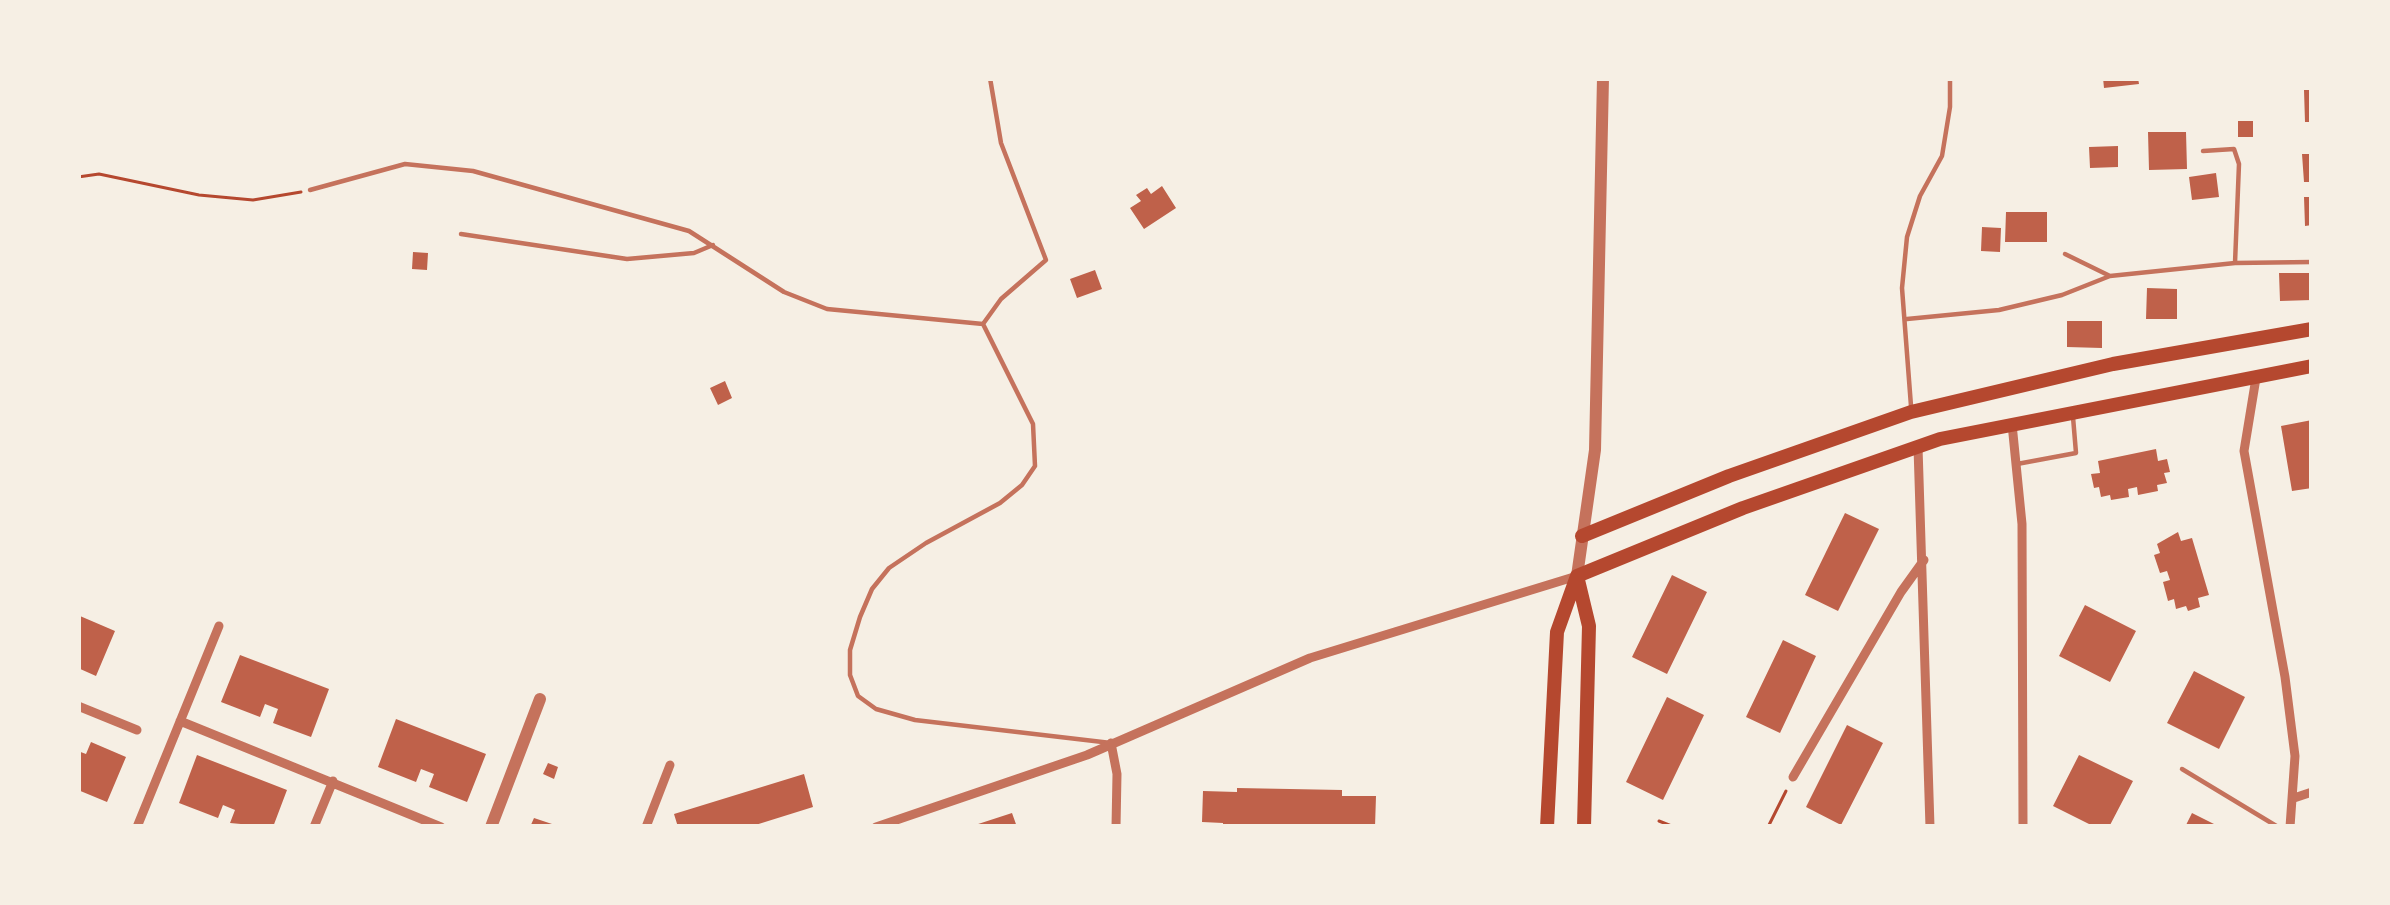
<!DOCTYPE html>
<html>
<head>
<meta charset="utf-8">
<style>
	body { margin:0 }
	#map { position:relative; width:2390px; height:905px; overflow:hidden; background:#f6efe4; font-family:"Open Sans",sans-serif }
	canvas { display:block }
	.frame { position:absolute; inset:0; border:81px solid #f6efe4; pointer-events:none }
</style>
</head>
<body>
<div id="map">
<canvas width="2390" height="905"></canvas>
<div class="frame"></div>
</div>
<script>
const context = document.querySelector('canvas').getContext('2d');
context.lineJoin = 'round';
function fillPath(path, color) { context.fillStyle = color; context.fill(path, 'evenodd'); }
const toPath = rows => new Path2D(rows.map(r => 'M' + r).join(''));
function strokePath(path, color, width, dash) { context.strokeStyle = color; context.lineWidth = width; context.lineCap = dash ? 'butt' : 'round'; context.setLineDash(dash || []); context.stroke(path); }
const building = toPath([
	[2103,78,2138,78,2139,84,2104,88],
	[2304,90,2312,90,2312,122,2305,122],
	[2238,121,2253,121,2253,137,2238,137],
	[2148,132,2186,132,2187,169,2149,170],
	[2118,146,2118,167,2090,168,2089,147],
	[2302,154,2312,154,2312,182,2304,182],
	[2216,173,2219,197,2192,200,2189,177],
	[1162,186,1176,208,1144,229,1130,208,1141,201,1136,195,1147,188,1151,194],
	[2304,197,2312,197,2312,225,2305,226],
	[2006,212,2047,212,2047,242,2005,242],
	[1982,227,2001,228,2000,252,1981,251],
	[413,252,428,253,427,270,412,269],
	[1095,270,1102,289,1077,298,1070,279],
	[2279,273,2311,273,2312,300,2280,301],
	[2147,288,2177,289,2177,319,2146,319],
	[2067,321,2102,321,2102,348,2067,347],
	[725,381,732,398,718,405,710,388],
	[2312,420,2312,488,2292,491,2281,426],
	[2156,449,2158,461,2167,459,2170,472,2164,473,2167,483,2157,485,2158,491,2138,495,2137,487,2128,489,2129,497,2111,500,2110,495,2101,497,2099,487,2094,488,2091,474,2100,473,2098,461],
	[1845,513,1879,529,1838,611,1805,595],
	[2178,532,2181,541,2192,538,2209,595,2198,598,2200,607,2188,611,2186,606,2176,609,2174,599,2168,601,2163,582,2170,580,2167,571,2160,573,2154,555,2160,553,2157,544],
	[1672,575,1707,592,1667,674,1632,657],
	[2085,605,2136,631,2110,682,2059,656],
	[80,616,115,631,96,676,78,668],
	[1783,640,1816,656,1780,733,1746,717],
	[240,655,329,689,311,737,273,723,278,709,265,704,260,717,221,702],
	[2194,671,2245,697,2219,749,2167,723],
	[1667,697,1704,715,1663,800,1626,782],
	[396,719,486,754,467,802,429,787,434,774,421,769,416,782,378,767],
	[1847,725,1883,743,1841,825,1806,807],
	[91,742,126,757,107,802,78,790,78,751,86,754],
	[197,755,287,790,273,827,230,823,235,810,223,805,218,818,179,803],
	[2079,755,2133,781,2109,827,2095,827,2053,806],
	[548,763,558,767,554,779,543,774],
	[804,774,813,807,749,827,678,827,674,814],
	[1237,788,1342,790,1342,796,1376,796,1375,827,1223,827,1223,823,1202,822,1203,791,1237,792],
	[1012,813,1017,827,972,827,972,826],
	[2192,813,2220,827,2185,827],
	[534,818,558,826,558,827,530,827]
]);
const path = toPath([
	[78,177,99,174,199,195,253,200,301,192],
	[1659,821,1674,827],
	[1768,827,1786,791]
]);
const service = toPath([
	[2203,151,2234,149,2239,164,2235,263],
	[310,190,405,164,473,171,689,231,784,292,827,309,983,324],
	[461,234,627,259,694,253,713,245],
	[2065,254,2110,276],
	[1907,319,1999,310,2062,295,2110,276,2235,263,2312,262],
	[983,324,1033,424,1035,466,1022,485,1000,503,926,543,889,568,872,589,860,617,850,650,850,675,858,696,876,709,915,720,1111,743],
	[983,324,1001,299,1046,260,1001,143,990,78],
	[1911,406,1902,288,1907,237,1920,196,1942,156,1950,107,1950,78],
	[2017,464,2076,453,2073,417],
	[2182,769,2278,827]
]);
const minor = toPath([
	[2256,378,2244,451,2285,677,2295,756,2290,827],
	[2012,424,2022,524,2023,827],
	[1918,447,1930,827],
	[78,706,137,730],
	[180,721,441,827],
	[1111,743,1117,774,1116,827],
	[1793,777,1901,592,1924,560],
	[2294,798,2312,792],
	[137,827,219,626],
	[314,827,333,781],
	[646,827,670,765],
	[876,827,1087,755,1310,658,1577,576]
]);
const tertiary = toPath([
	[1577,576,1595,450,1603,78],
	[491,827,540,699]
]);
const secondary = toPath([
	[1582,536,1729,476,1911,412,2113,364,2312,329],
	[1577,576,1589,626,1584,827],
	[1547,827,1557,632,1577,576,1743,508,1940,439,2312,366]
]);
fillPath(building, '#bf614a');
strokePath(path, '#b5482f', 3);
strokePath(service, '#c5725c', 4.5);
strokePath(minor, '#c5725c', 9);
strokePath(tertiary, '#c5725c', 12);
strokePath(secondary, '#b5482f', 14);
</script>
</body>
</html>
